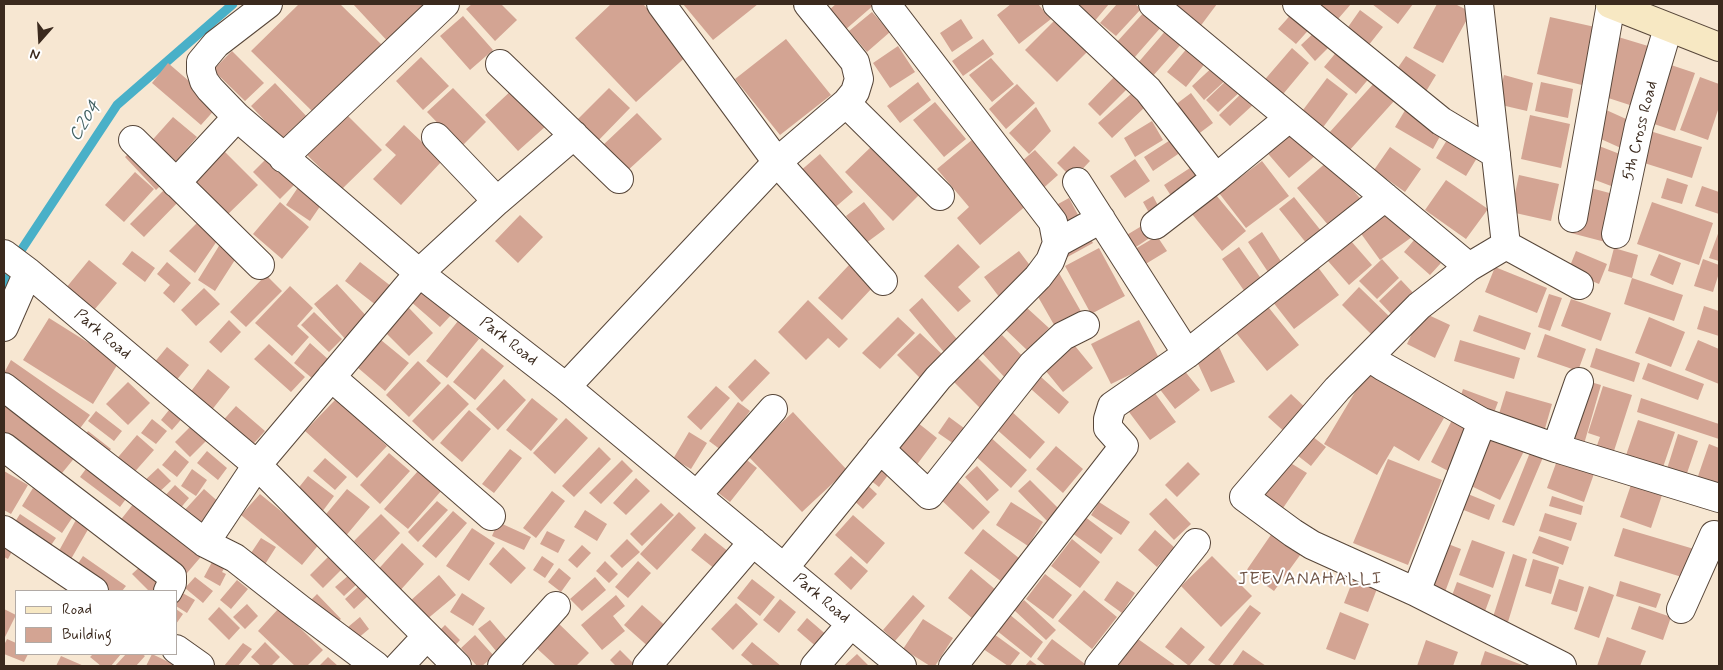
<!DOCTYPE html>
<html>
<head>
<meta charset="utf-8">
<style>
	body { margin:0 }
	#map { position:relative; width:1723px; height:670px; overflow:hidden; background:#f7e7d2; font-family:Mynerve,sans-serif }
	canvas { display:block }
	.frame { position:absolute; inset:0; border:5px solid #3b2a1e; pointer-events:none }
	.legend { position:absolute; left:15px; top:590px; width:162px; height:65px; box-sizing:border-box; background:#fff; border:1px solid #b1aaa5; margin:0; padding:6px 9px; list-style:none; font-size:15px; color:#3b2a1e }
	.legend li { display:flex; align-items:center; gap:10px; height:25px }
	.legend b { width:25px; border:1px solid #b1aaa5 }
	.north { position:absolute; left:15px; top:15px; width:50px; height:50px; -webkit-text-stroke:4px #fff; paint-order:stroke; rotate:199deg; font-size:14px; font-weight:700; line-height:20px; text-align:center; color:#3b2a1e }
	.north::after { content:''; display:block; margin:auto; width:18px; height:22px; background:#3b2a1e; clip-path:polygon(50% 0,100% 100%,50% 72%,0 100%) }
</style>
</head>
<body>
<div id="map">
<canvas width="1723" height="670"></canvas>
<div class="frame"></div>
<ul class="legend">
<li><b style="height:6px;background:#f7e8c3"></b>Road</li>
<li><b style="height:14px;background:#d3a493"></b>Building</li>
</ul>
<div class="north">N</div>
</div>
<script>
const context = document.querySelector('canvas').getContext('2d');
context.lineJoin = 'round';
const toPath = rows => new Path2D(rows.map(r => 'M' + r).join(''));
function strokePath(path, color, width, dash) { context.strokeStyle = color; context.lineWidth = width; context.lineCap = dash ? 'butt' : 'round'; context.setLineDash(dash || []); context.stroke(path); }
function fillPath(path, color) { context.fillStyle = color; context.fill(path, 'evenodd'); }
function write(font, color, halo, rows, align = 'center') {
  context.font = font + ' Mynerve,sans-serif'; context.lineWidth = 4; context.setLineDash([]); context.textBaseline = 'middle'; context.strokeStyle = halo; context.fillStyle = color; for (const [text, x, y, turn = 0] of rows) {
    context.save(); context.translate(x, y); context.rotate((+turn || 0) * Math.PI / 180); context.textAlign = isNaN(turn) ? turn : align; if (halo) context.strokeText(text, 0, 0); context.fillText(text, 0, 0); context.restore();
  }
}
const stream = toPath([
	[4,289,18,255,117,105,233,4]
]);
const building = toPath([
	[299,4,340,4,382,45,314,113,251,51],
	[353,4,439,4,392,46],
	[472,4,501,4,517,20,495,41,466,9],
	[611,4,643,4,690,53,636,102,575,38],
	[683,4,758,4,713,40],
	[836,4,875,4,845,30,829,10],
	[1011,4,1038,4,1051,19,1019,44,997,15],
	[1071,4,1109,4,1093,23],
	[1117,4,1135,4,1141,9,1116,36,1100,23],
	[1166,4,1217,4,1199,28],
	[1320,4,1351,4,1338,19],
	[1372,4,1413,4,1398,24],
	[1437,4,1455,4,1471,12,1443,63,1413,48],
	[1295,10,1313,25,1296,44,1278,29],
	[1360,10,1383,27,1368,46,1346,30],
	[1145,11,1162,26,1134,58,1116,43],
	[872,12,890,32,867,52,849,31],
	[1060,15,1092,47,1057,82,1025,50],
	[463,16,493,50,470,70,440,36],
	[1550,17,1595,27,1582,85,1537,74],
	[961,19,973,38,952,52,940,33],
	[1319,28,1333,43,1315,61,1301,45],
	[1167,29,1183,42,1152,77,1137,64],
	[1615,36,1658,49,1639,108,1596,94],
	[786,39,831,95,780,135,735,79],
	[983,39,994,54,963,76,952,61],
	[898,46,915,72,890,88,873,63],
	[1189,46,1207,61,1186,87,1167,72],
	[1292,48,1309,63,1279,99,1261,84],
	[1339,49,1371,76,1356,94,1324,67],
	[232,51,264,83,245,101,213,70],
	[1406,56,1436,75,1425,93,1395,72],
	[421,57,449,86,423,110,396,81],
	[991,58,1014,84,992,102,969,75],
	[168,63,218,106,201,125,152,83],
	[1665,63,1695,73,1675,131,1645,121],
	[1216,64,1229,77,1204,100,1192,86],
	[1117,74,1130,86,1100,116,1088,104],
	[1504,75,1533,83,1527,111,1497,104],
	[1700,77,1719,84,1719,107,1708,140,1680,130],
	[1229,78,1241,91,1218,112,1206,100],
	[1327,78,1348,94,1321,130,1300,114],
	[918,82,931,100,900,123,887,106],
	[1375,82,1395,100,1348,152,1328,134],
	[1541,82,1573,89,1568,118,1535,111],
	[275,83,310,120,286,143,251,106],
	[1017,84,1035,103,1006,129,989,109],
	[453,88,486,122,461,147,427,112],
	[609,88,630,108,595,144,574,123],
	[513,89,546,126,518,151,485,115],
	[1244,91,1255,103,1230,126,1219,115],
	[1191,93,1213,123,1193,138,1171,108],
	[1131,94,1144,108,1112,138,1098,123],
	[935,102,966,139,944,157,913,120],
	[1036,107,1051,131,1029,154,1009,133],
	[1407,107,1444,129,1433,149,1395,127],
	[1604,109,1635,123,1623,149,1592,135],
	[637,113,662,139,626,172,602,146],
	[346,114,382,150,342,189,306,154],
	[1530,115,1570,124,1561,168,1521,159],
	[173,117,197,137,171,167,147,146],
	[1152,121,1163,140,1135,157,1124,138],
	[404,125,442,161,401,205,373,179,396,155,385,145],
	[1290,127,1315,156,1289,178,1264,149],
	[1650,131,1702,147,1692,178,1641,162],
	[1450,135,1480,153,1466,176,1436,158],
	[1175,137,1184,150,1153,171,1144,157],
	[973,139,1028,204,980,245,957,218,969,207,937,169],
	[1594,144,1630,158,1619,189,1582,175],
	[873,145,920,194,893,221,845,172],
	[136,146,167,179,156,190,125,157],
	[1074,146,1090,161,1073,179,1057,163],
	[1390,147,1421,169,1405,192,1374,170],
	[223,150,258,185,224,218,189,183],
	[1035,150,1058,175,1039,192,1016,166],
	[820,154,853,192,832,210,799,172],
	[269,156,296,183,280,199,253,172],
	[1135,159,1150,181,1125,198,1110,176],
	[1262,161,1289,196,1246,228,1219,193],
	[1328,161,1365,204,1334,232,1297,188],
	[1193,166,1203,183,1175,202,1164,185],
	[135,172,154,189,124,222,105,205],
	[1519,175,1559,184,1551,221,1511,212],
	[1667,178,1688,185,1682,204,1661,198],
	[1446,180,1488,209,1466,239,1425,210],
	[168,186,182,198,144,237,130,224],
	[299,186,323,202,310,221,286,205],
	[1583,186,1621,196,1609,243,1571,233],
	[1702,186,1719,192,1719,214,1695,206],
	[1216,195,1246,231,1222,251,1192,214],
	[1153,196,1163,215,1153,220,1143,202],
	[1294,197,1322,232,1307,244,1279,209],
	[1069,198,1093,243,1062,260,1038,215],
	[280,202,309,227,282,259,253,234],
	[864,202,885,229,866,243,846,216],
	[1652,202,1713,223,1699,265,1637,244],
	[1389,205,1412,237,1380,260,1357,228],
	[520,215,543,237,518,263,495,241],
	[201,219,219,238,195,273,169,251],
	[1150,221,1157,233,1133,249,1125,236],
	[1719,231,1719,261,1709,258],
	[1262,232,1284,266,1270,275,1248,242],
	[1157,236,1167,251,1139,268,1130,252],
	[1414,240,1441,263,1430,275,1404,252],
	[222,241,240,252,215,291,198,280],
	[1351,241,1372,265,1349,285,1328,261],
	[958,244,980,267,958,287,971,301,958,312,924,276],
	[1239,247,1262,280,1245,292,1222,259],
	[1099,248,1125,296,1091,314,1065,266],
	[1614,248,1638,255,1632,278,1608,271],
	[132,251,155,268,145,282,122,264],
	[1019,251,1035,272,1000,298,984,277],
	[1576,251,1607,264,1599,284,1568,271],
	[1659,254,1681,263,1673,285,1650,275],
	[1382,259,1399,278,1377,299,1359,281],
	[1703,259,1719,265,1719,273,1713,292,1694,286],
	[89,260,117,283,89,316,61,294],
	[167,262,191,283,174,303,163,293,170,285,157,274],
	[360,262,396,290,381,309,345,281],
	[1314,262,1339,295,1294,329,1269,297],
	[849,265,873,287,842,320,818,298],
	[1495,267,1547,288,1537,313,1485,292],
	[1059,273,1083,315,1057,330,1033,288],
	[266,275,282,291,246,327,230,312],
	[1632,278,1683,295,1674,321,1624,304],
	[1401,280,1417,297,1395,318,1379,301],
	[337,284,370,320,347,341,314,304],
	[290,286,313,308,297,326,309,337,292,356,255,323],
	[421,287,452,314,440,327,409,300],
	[1359,287,1393,320,1375,338,1342,305],
	[204,288,220,304,196,326,181,310],
	[1549,294,1562,298,1550,331,1538,327],
	[922,298,962,345,948,357,909,310],
	[1571,299,1611,313,1601,341,1561,326],
	[808,300,848,339,839,348,828,338,806,360,778,332],
	[1265,303,1299,345,1267,371,1233,329],
	[1704,306,1719,311,1719,336,1697,329],
	[1026,307,1049,328,1028,351,1005,329],
	[409,308,433,333,409,356,384,331],
	[314,312,342,339,329,352,301,325],
	[1422,312,1450,325,1435,358,1407,344],
	[1479,315,1531,333,1525,350,1473,331],
	[898,317,915,333,880,369,862,353],
	[1649,317,1685,332,1671,367,1635,353],
	[49,318,119,362,93,404,23,360],
	[229,320,241,332,221,353,209,342],
	[1139,320,1160,360,1111,384,1091,344],
	[458,321,479,339,447,378,426,361],
	[920,333,945,357,922,380,897,355],
	[1545,334,1586,349,1578,371,1537,357],
	[1002,335,1028,362,1008,381,982,353],
	[381,340,409,363,385,391,357,367],
	[1460,340,1520,358,1514,379,1454,361],
	[1698,340,1719,349,1719,384,1685,370],
	[1071,341,1093,368,1063,392,1041,365],
	[310,343,329,360,313,379,294,363],
	[269,344,305,377,291,392,254,359],
	[1218,345,1235,382,1211,392,1194,355],
	[167,347,189,365,175,382,153,364],
	[482,348,504,366,475,400,453,382],
	[1596,348,1640,363,1634,382,1590,367],
	[970,350,1009,389,985,413,946,374],
	[755,359,770,373,742,402,728,387],
	[11,360,90,415,75,435,4,383,4,373],
	[418,361,441,383,409,417,386,395],
	[1648,363,1704,384,1698,400,1642,379],
	[1179,364,1200,390,1175,409,1155,383],
	[208,369,230,387,211,411,189,394],
	[1032,369,1069,402,1059,414,1022,381],
	[1367,372,1444,418,1419,461,1394,446,1377,475,1324,444],
	[504,379,526,400,498,430,476,409],
	[1580,379,1601,385,1584,444,1563,438],
	[128,382,150,403,128,425,106,404],
	[448,384,469,404,433,441,412,421],
	[1149,385,1176,422,1150,440,1123,404],
	[716,386,730,398,701,430,687,417],
	[1603,386,1632,395,1613,454,1596,448,1600,437,1588,433],
	[1463,389,1498,402,1492,418,1458,405],
	[1506,391,1552,404,1544,432,1498,417],
	[1291,394,1309,411,1287,434,1268,417],
	[13,397,81,450,53,484,4,447,4,409],
	[532,398,558,419,531,451,506,430],
	[1641,398,1719,424,1719,439,1637,412],
	[336,399,387,446,357,478,305,431],
	[738,402,750,411,721,450,709,441],
	[173,405,185,415,172,430,161,420],
	[236,406,265,431,247,451,218,426],
	[469,410,491,429,462,462,440,443],
	[1010,410,1045,442,1030,459,994,427],
	[96,411,122,431,114,441,88,421],
	[793,412,847,470,802,512,747,455],
	[1455,414,1476,424,1452,473,1431,462],
	[949,417,968,431,957,446,938,433],
	[566,418,588,438,555,474,533,453],
	[152,419,167,431,156,444,141,433],
	[913,419,937,438,912,471,887,452],
	[1638,420,1675,432,1660,476,1623,464],
	[192,425,207,440,190,457,175,442],
	[88,431,111,449,103,458,81,441],
	[689,432,707,443,691,469,673,459],
	[1308,433,1326,447,1311,466,1293,452],
	[1487,433,1524,451,1500,500,1463,482],
	[1678,434,1698,441,1685,479,1666,472],
	[137,435,154,450,131,476,114,462],
	[988,435,1027,470,1011,488,972,453],
	[1709,444,1719,448,1719,490,1696,482],
	[1056,446,1083,469,1063,493,1036,469],
	[599,447,611,459,574,497,562,486],
	[510,449,522,458,494,493,482,484],
	[175,450,189,462,177,477,162,465],
	[1531,450,1544,455,1514,526,1502,522],
	[207,451,227,468,218,480,197,463],
	[389,453,410,471,380,504,360,485],
	[1559,455,1596,468,1584,502,1547,488],
	[743,457,757,468,730,502,716,491],
	[325,458,347,477,335,490,313,471],
	[877,459,892,470,879,487,865,476],
	[1284,459,1307,473,1281,511,1259,497],
	[1388,459,1442,480,1408,565,1353,543],
	[622,460,633,471,601,504,589,493],
	[91,462,131,492,120,507,80,477],
	[1188,462,1200,474,1177,497,1165,485],
	[977,466,999,490,987,501,965,477],
	[158,468,171,481,155,496,142,483],
	[192,469,207,480,196,496,181,486],
	[4,471,28,485,11,514,4,510],
	[418,471,441,491,408,529,384,509],
	[308,476,334,496,322,512,296,491],
	[1634,476,1665,486,1651,528,1620,517],
	[953,477,990,512,973,530,936,495],
	[636,478,650,491,626,515,613,503],
	[861,479,877,494,863,509,847,494],
	[1030,480,1060,510,1048,522,1018,491],
	[175,485,189,498,178,511,162,499],
	[33,488,74,515,62,533,22,506],
	[204,489,222,505,201,529,182,513],
	[347,489,370,507,344,538,322,519],
	[552,491,565,501,536,538,523,528],
	[1463,492,1495,505,1489,520,1456,507],
	[260,494,320,543,302,565,241,515],
	[1552,496,1583,506,1581,515,1549,506],
	[138,498,205,552,181,580,115,527],
	[1166,498,1191,524,1174,540,1149,514],
	[437,501,448,510,418,542,408,532],
	[1011,502,1043,522,1028,546,996,525],
	[1099,502,1130,522,1121,535,1091,515],
	[661,503,674,515,642,546,630,534],
	[585,510,607,524,597,541,574,527],
	[453,511,467,523,436,558,422,546],
	[679,512,696,528,657,570,640,554],
	[1080,513,1113,538,1101,554,1068,530],
	[1545,513,1577,523,1571,541,1539,531],
	[20,514,56,538,49,548,13,525],
	[381,514,400,533,374,561,354,541],
	[853,515,885,543,867,564,835,535],
	[77,518,90,526,67,566,55,558],
	[498,522,531,537,524,550,492,536],
	[1277,526,1306,547,1274,591,1246,571],
	[472,528,495,543,469,581,446,566],
	[1623,528,1694,549,1685,578,1614,556],
	[983,529,1020,559,1002,582,964,553],
	[1155,530,1175,548,1157,567,1138,550],
	[547,531,565,540,558,553,540,544],
	[705,533,734,556,720,573,691,550],
	[4,535,17,542,8,559,4,557],
	[1539,536,1569,547,1563,565,1532,553],
	[261,538,276,547,262,569,247,559],
	[627,539,640,552,622,568,610,556],
	[1072,539,1100,562,1080,588,1051,566],
	[1472,540,1505,552,1493,588,1459,575],
	[1443,542,1461,549,1445,592,1427,586],
	[402,543,424,564,397,594,374,574],
	[582,545,591,553,577,568,568,560],
	[503,547,526,568,511,584,489,564],
	[218,551,228,562,222,572,226,574,220,586,204,577],
	[1513,554,1527,559,1508,622,1493,617],
	[83,556,126,586,122,591,103,591,73,571],
	[542,556,554,564,545,578,533,570],
	[851,556,868,571,851,590,834,574],
	[1212,556,1252,596,1221,627,1181,586],
	[328,557,341,570,323,588,310,575],
	[1533,559,1559,567,1551,594,1525,586],
	[605,561,618,574,609,583,596,571],
	[638,561,651,573,628,598,615,587],
	[143,564,166,591,149,591,132,574],
	[559,568,571,578,561,592,548,582],
	[971,569,996,590,973,619,948,598],
	[1356,572,1380,581,1368,612,1344,603],
	[1045,574,1072,595,1053,619,1026,599],
	[349,575,357,584,344,596,335,587],
	[439,575,456,595,426,620,409,602],
	[195,577,213,591,203,603,185,588],
	[595,577,606,590,582,611,570,599],
	[752,579,775,597,760,616,737,598],
	[1559,579,1584,587,1577,612,1551,604],
	[237,580,248,589,231,609,220,600],
	[1117,581,1135,593,1122,613,1104,600],
	[1620,581,1661,594,1656,608,1616,596],
	[1457,582,1491,595,1484,614,1450,601],
	[361,584,370,594,354,609,345,599],
	[1589,586,1614,595,1599,638,1574,629],
	[1084,590,1117,617,1092,649,1058,621],
	[179,591,195,600,187,613,176,606,176,595],
	[462,593,485,608,473,626,450,612],
	[317,594,341,619,331,627,308,603],
	[616,595,625,606,613,616,625,631,602,650,581,625],
	[913,595,925,606,895,641,883,630],
	[780,599,796,612,779,633,763,620],
	[1024,600,1056,630,1046,640,1014,610],
	[736,603,758,624,733,650,711,629],
	[247,604,258,616,245,629,233,617],
	[642,605,669,629,651,649,624,625],
	[1250,605,1261,613,1219,666,1217,666,1208,660],
	[1639,606,1671,617,1663,640,1631,629],
	[219,607,240,628,229,640,208,619],
	[279,608,323,650,307,666,295,666,258,631],
	[4,609,16,615,4,639],
	[176,609,183,614,176,624],
	[1340,612,1369,624,1355,660,1326,649],
	[1009,614,1043,642,1031,658,996,630],
	[360,617,369,629,351,644,342,632],
	[807,618,829,637,819,649,797,630],
	[554,619,589,653,576,666,556,666,531,643],
	[923,619,953,638,935,666,930,666,903,649],
	[490,620,508,641,496,651,478,629],
	[445,625,460,640,451,650,435,635],
	[1181,627,1205,647,1189,666,1165,647],
	[987,629,1020,653,1010,666,1008,666,976,644],
	[475,635,494,656,482,666,477,666,461,648],
	[1607,637,1646,651,1640,666,1597,666],
	[7,639,16,643,16,654,28,654,24,662,4,654,4,645],
	[1052,639,1085,664,1083,666,1046,666,1037,659],
	[1138,639,1176,666,1118,666],
	[1426,640,1458,652,1453,666,1417,666],
	[265,642,280,657,271,666,261,666,251,657],
	[752,642,781,666,754,666,741,655],
	[243,643,252,649,238,666,224,666],
	[620,650,636,666,616,666,610,660],
	[1243,650,1266,666,1232,666],
	[1485,651,1525,666,1480,666],
	[93,654,121,654,111,666,101,666,90,657],
	[126,654,142,654,145,656,136,666,115,666],
	[152,654,175,665,174,666,146,666],
	[857,654,869,666,844,666],
	[61,656,84,666,56,666],
	[328,657,338,666,319,666],
	[1030,660,1038,666,1025,666]
]);
const street = toPath([
	[268,4,216,44,201,62,201,71,204,81,210,89,237,117,419,273,566,387,902,666],
	[661,4,777,162,883,281],
	[1057,4,1148,90,1216,178,1289,118],
	[1153,4,1469,267],
	[1297,4,1441,121,1496,154],
	[1479,4,1506,245,1469,267,1419,306,1337,389,1244,497,1293,533,1312,545,1416,592,1562,666],
	[500,64,619,179],
	[846,103,940,196],
	[436,137,497,201],
	[133,140,260,265],
	[283,158,445,4],
	[1077,182,1187,354],
	[176,183,237,117],
	[1573,218,1611,4],
	[1155,225,1216,178],
	[1616,234,1639,126,1668,28],
	[1057,243,1101,219],
	[1506,245,1579,285],
	[4,254,28,272,257,465,457,666],
	[4,327,28,272],
	[1369,357,1384,367,1482,422,1556,448,1719,498],
	[331,377,491,516],
	[4,387,205,543,235,558,300,609,376,666],
	[566,387,777,162,846,103,855,92,859,79,855,62,808,4],
	[4,447,172,576,172,583,168,591],
	[1556,448,1579,382],
	[880,449,929,495,1032,365,1063,336,1085,325],
	[697,495,773,409],
	[4,530,94,591],
	[205,543,257,465,419,273,497,201,574,135],
	[784,568,938,378,1038,277,1050,261,1057,243,1053,222,886,4],
	[1416,592,1482,422],
	[1681,609,1714,535],
	[176,649,200,666],
	[399,666,427,636],
	[502,666,556,606],
	[647,666,753,542],
	[815,666,851,624],
	[953,666,1124,446,1108,428,1108,419,1112,406,1187,354,1385,197],
	[1099,666,1196,543]
]);
const secondary = toPath([
	[1610,4,1719,47]
]);
const streetNames = [
	["5th Cross Road",1641,131,-76],
	["Park Road",102,335,40],
	["Park Road",508,342,38],
	["Park Road",821,599,40]
];
const waterNames = [
	["C204",86,122,-57]
];
const neighbourhoodNames = [
	["JEEVANAHALLI",1310,580]
];
strokePath(stream, '#49b0c8', 9);
fillPath(building, '#d3a493');
strokePath(street, '#574639', 30);
strokePath(secondary, '#574639', 30);
strokePath(street, '#fff', 28);
strokePath(secondary, '#f7e8c3', 28);
write('16px', '#3b2a1e', '#fff', streetNames);
write('italic 18px', '#416062', '#fff', waterNames);
context.letterSpacing = '1px';
write('18px', '#705547', '#fff', neighbourhoodNames);
context.letterSpacing = '0px';
</script>
</body>
</html>
